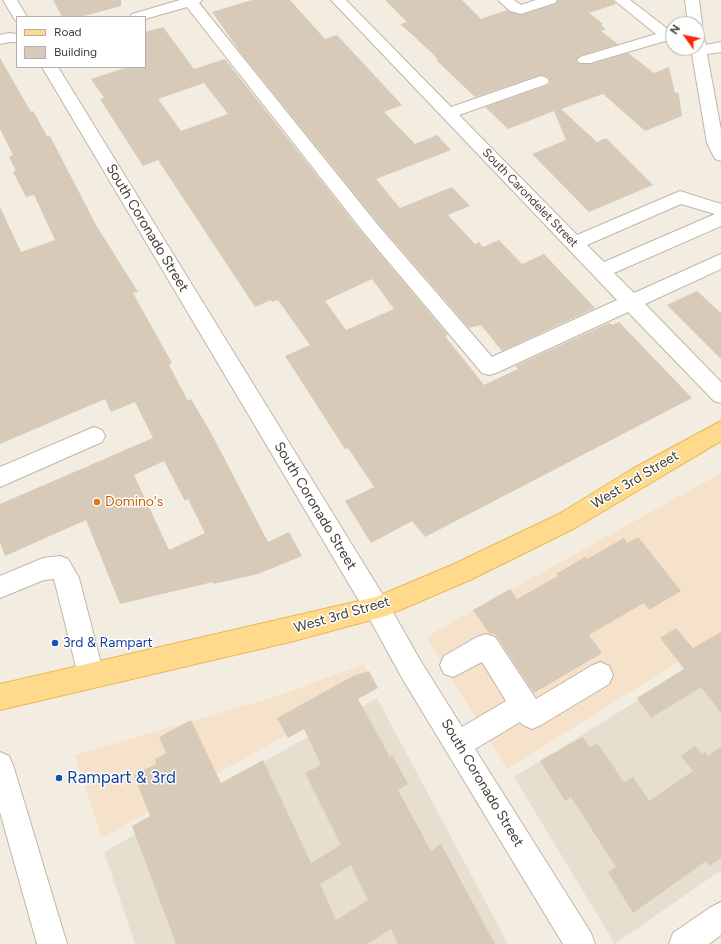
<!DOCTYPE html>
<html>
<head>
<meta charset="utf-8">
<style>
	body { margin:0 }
	#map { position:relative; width:721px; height:944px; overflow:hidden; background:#f2ece1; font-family:Figtree,sans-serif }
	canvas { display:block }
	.legend { position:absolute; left:16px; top:16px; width:130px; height:52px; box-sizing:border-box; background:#fff; border:1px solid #b4b1ad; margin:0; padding:5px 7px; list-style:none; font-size:12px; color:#433c32 }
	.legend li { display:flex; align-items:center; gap:8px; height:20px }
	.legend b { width:20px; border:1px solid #b4b1ad }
	.north { position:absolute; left:665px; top:16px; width:40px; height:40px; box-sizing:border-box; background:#fff; border:1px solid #b4b1ad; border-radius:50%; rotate:303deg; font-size:11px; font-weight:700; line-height:16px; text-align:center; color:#433c32 }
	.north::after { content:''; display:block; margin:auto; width:14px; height:18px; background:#ff260b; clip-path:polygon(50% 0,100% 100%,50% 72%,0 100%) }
</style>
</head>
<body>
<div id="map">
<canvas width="721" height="944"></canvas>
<ul class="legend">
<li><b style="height:5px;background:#ffda8d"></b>Road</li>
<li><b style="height:11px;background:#d7cab9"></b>Building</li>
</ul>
<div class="north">N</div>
</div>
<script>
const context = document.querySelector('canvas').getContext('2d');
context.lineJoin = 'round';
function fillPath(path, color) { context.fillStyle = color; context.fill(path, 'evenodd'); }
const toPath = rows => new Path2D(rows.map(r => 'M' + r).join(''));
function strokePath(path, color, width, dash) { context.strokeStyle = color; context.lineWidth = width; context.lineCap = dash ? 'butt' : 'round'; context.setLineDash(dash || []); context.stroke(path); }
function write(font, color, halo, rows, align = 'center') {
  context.font = font + ' Figtree,sans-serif'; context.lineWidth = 3; context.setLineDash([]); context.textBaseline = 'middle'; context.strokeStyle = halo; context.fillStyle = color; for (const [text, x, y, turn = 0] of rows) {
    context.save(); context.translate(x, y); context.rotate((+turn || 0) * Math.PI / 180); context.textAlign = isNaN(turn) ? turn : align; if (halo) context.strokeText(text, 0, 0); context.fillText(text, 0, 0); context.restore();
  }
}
const residential = toPath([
	[721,649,721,870,615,944,514,777],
	[377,698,508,944,135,944,104,852]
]);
const commercial = toPath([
	[721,473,721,635,507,769,426,637],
	[364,664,374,686,102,838,75,755,278,696]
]);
const building = toPath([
	[53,0,121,0,121,6,80,17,62,17],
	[252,0,290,0,325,39,337,35,402,105,384,112,415,144,437,135,451,150,376,179,400,208,452,187,470,206,448,215,475,244,479,242,483,247,499,240,522,264,544,254,595,308,502,351,481,325,469,328,378,223,241,53,212,12],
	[385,0,462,0,481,19,507,10,521,15,555,4,558,0,613,0,616,4,589,13,603,24,601,25,606,29,601,31,618,44,580,56,576,61,580,64,590,64,628,53,654,73,669,67,675,93,678,92,679,96,682,116,645,131,603,94,561,109,597,142,606,138,653,185,589,212,532,154,566,140,554,111,508,129,485,107,548,85,550,82,548,77,541,75,475,97,436,60,438,59,417,39,400,24,407,22],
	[163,27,194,69,225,59,364,235,448,335,445,336,484,385,518,369,515,366,609,323,612,325,619,322,692,398,425,537,412,521,371,543,345,501,374,487,348,448,345,449,285,356,310,345,278,300,272,302,271,300,255,307,158,160,143,166,100,99,104,98,91,79,128,67,145,67,145,32],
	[204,83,228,114,181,131,158,99],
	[372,279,394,309,346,330,325,301],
	[0,58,31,112,33,111,47,136,50,136,96,225,138,292,133,293,172,363,169,365,188,401,191,399,210,431,268,542,289,532,302,556,258,574,213,584,213,582,120,604,86,520,5,556,0,542,0,504,153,438,135,402,111,412,105,399,0,444,0,207,21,252,55,240,34,195,26,197,13,172,16,171,9,157,13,155,0,129],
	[164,461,185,501,188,499,205,533,169,550,134,475],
	[697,291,721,313,721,359,667,305],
	[624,538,627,543,636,538,639,538,681,591,649,610,644,603,589,635,602,653,534,693,495,634,489,633,473,610,510,589,517,599,558,576,556,574,585,557,587,559],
	[676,628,693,648,721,632,721,713,701,687,651,718,637,698,684,669,660,638],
	[369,671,378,688,358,699,390,757,392,755,408,784,398,790,431,851,441,844,495,944,398,944,391,929,367,944,176,944,132,826,150,816,134,775,156,764,155,759,166,753,159,737,191,720,221,783,263,760,311,863,341,845,305,773,321,765,304,729,288,738,277,718,353,676],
	[351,865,368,900,336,920,320,884],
	[583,737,590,748,597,743,624,782,633,777,649,801,693,771,681,756,695,746,702,754,705,752,708,756,721,747,721,858,709,866,706,861,633,913,608,872,616,867,571,797,565,801,540,761]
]);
const minor = toPath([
	[3,0,17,0,27,17,17,17,17,21,15,20,3,0],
	[180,0,202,0,199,3,377,224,492,357,617,300,331,0,346,0,451,107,535,78,541,76,547,78,549,81,547,84,459,115,577,235,680,191,721,204,721,226,614,273,634,293,721,254,721,269,645,304,721,382,721,403,714,401,628,312,496,373,489,375,482,373,365,234,187,7,145,19,145,17,130,17,132,14,180,0],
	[681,204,715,214,604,262,587,245,681,204],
	[498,0,514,0,521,5,536,0,557,0,555,3,521,14,510,11,498,0],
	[614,0,630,0,673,33,673,44,665,41,590,63,580,63,577,60,580,57,656,34,614,0],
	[685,0,699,0,702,24,700,27,697,28,697,24,688,24,685,0],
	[9,33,17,34,17,42,10,42,0,44,0,35,9,33],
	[697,33,702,34,706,45,721,42,721,52,707,54,721,130,721,161,715,159,707,143,692,54,682,51,679,48,697,48,697,33],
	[42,67,58,67,386,600,420,660,462,727,506,701,482,662,453,677,444,674,440,665,444,656,477,637,486,634,495,637,536,699,591,666,600,662,609,666,613,675,609,684,541,725,532,729,523,725,520,722,475,749,591,933,595,944,563,944,402,678,368,616,42,67],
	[94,427,102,430,105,436,102,442,0,487,0,467,94,427],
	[60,556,68,559,79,578,104,675,100,684,91,688,82,684,78,675,54,579,44,580,0,598,0,576,43,558,60,556],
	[0,752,9,756,13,765,67,944,37,944,0,812,0,752],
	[721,902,721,935,709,944,669,944,673,933,711,907,721,902]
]);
const major = toPath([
	[721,421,721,441,575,528,470,580,386,616,294,641,0,710,0,684,376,597,454,564,559,514,634,468,721,421]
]);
const markers = [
	[97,502,4,"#e8710a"],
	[55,643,4,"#1a4fb4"],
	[59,778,4,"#1a4fb4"]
];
const farStreetnames = [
	["South Carondelet Street",530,198,46]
];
const streetNames = [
	["South Coronado Street",147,228,59],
	["West 3rd Street",635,480,-31],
	["South Coronado Street",315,506,59],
	["West 3rd Street",342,615,-16],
	["South Coronado Street",482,783,59]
];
const foodNames = [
	["Domino's",105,502]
];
const transitNames = [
	["3rd & Rampart",63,643]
];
const nearTransitnames = [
	["Rampart & 3rd",67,778]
];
fillPath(residential, '#e6decf');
fillPath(commercial, '#f6e2ca');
fillPath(building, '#d7cab9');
strokePath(minor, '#c0b6a7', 2);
strokePath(major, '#e9b858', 2);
fillPath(minor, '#fff');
fillPath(major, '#ffda8d');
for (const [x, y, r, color] of markers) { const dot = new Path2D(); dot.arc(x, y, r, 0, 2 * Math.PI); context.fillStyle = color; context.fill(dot); strokePath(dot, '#fff', 1.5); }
write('12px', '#433c32', '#fff', farStreetnames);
write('14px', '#433c32', '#fff', streetNames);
write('14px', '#c56008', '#fff', foodNames, 'left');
write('14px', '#164399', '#fff', transitNames, 'left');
write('17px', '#164399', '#fff', nearTransitnames, 'left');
</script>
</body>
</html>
